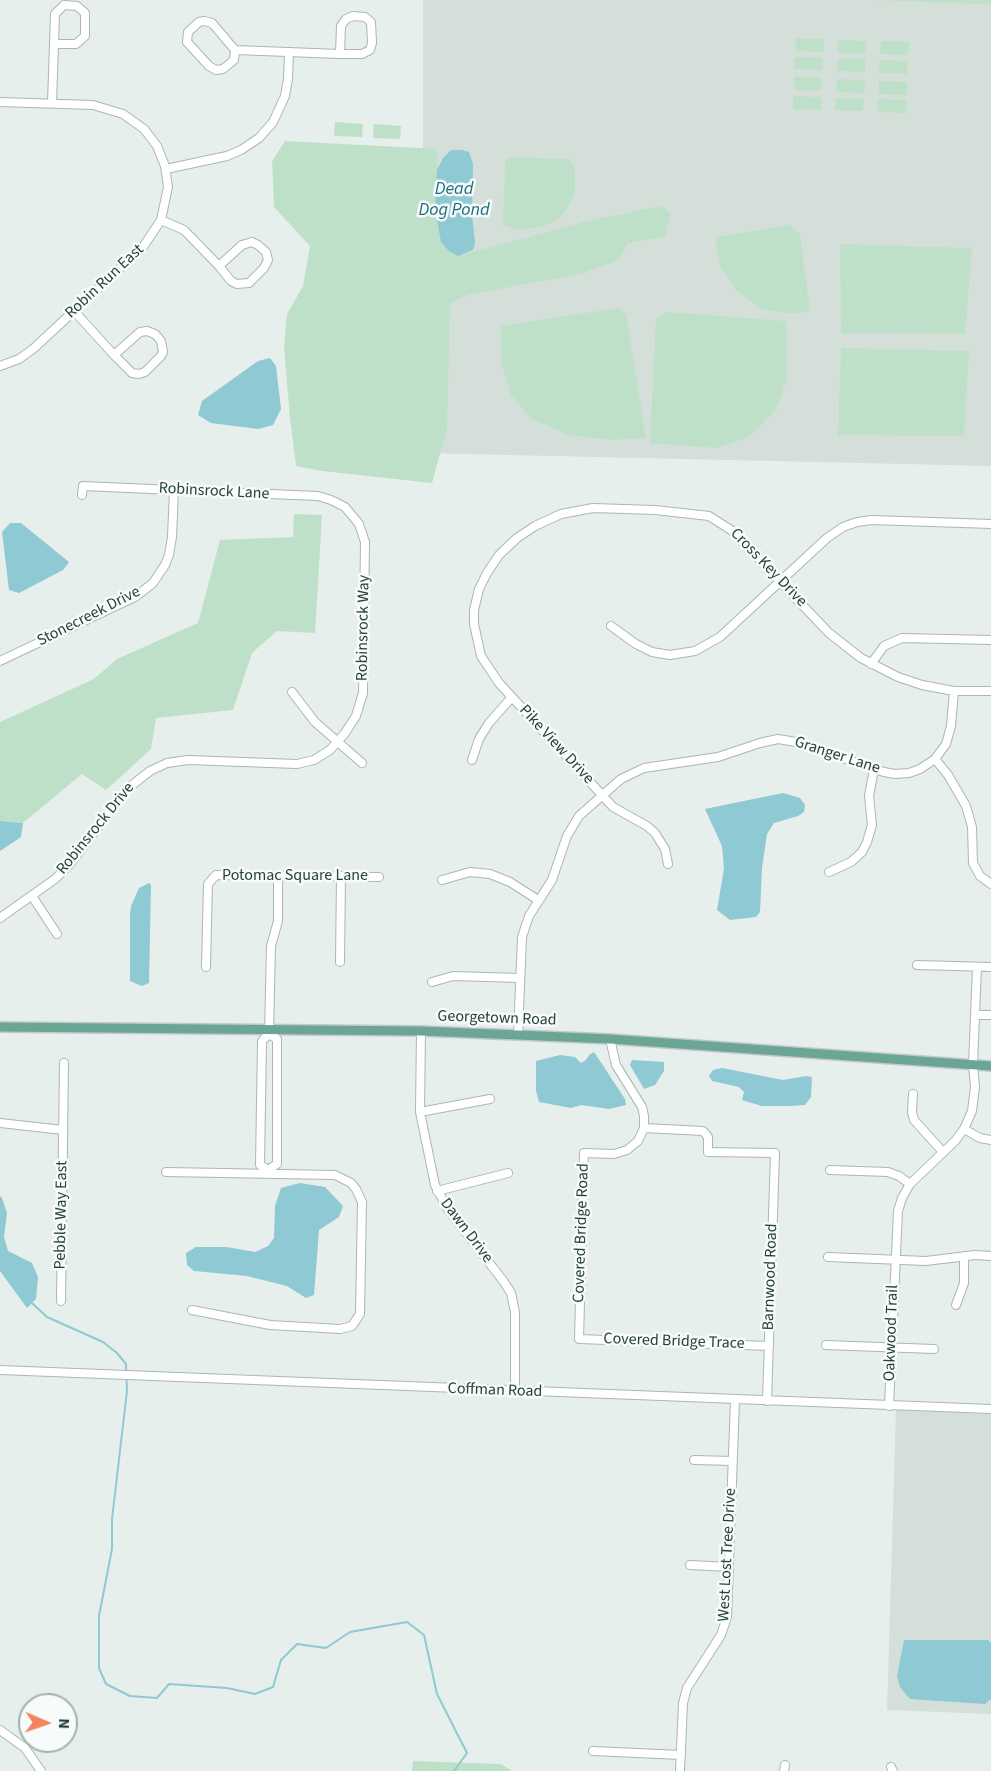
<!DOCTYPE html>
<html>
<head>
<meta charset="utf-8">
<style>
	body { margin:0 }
	#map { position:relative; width:991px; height:1771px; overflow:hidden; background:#e6efeb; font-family:"Source Sans 3",sans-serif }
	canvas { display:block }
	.north { position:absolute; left:18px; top:1693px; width:60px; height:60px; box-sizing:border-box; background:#f7fbf9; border:2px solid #a3b1ad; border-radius:50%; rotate:92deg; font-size:16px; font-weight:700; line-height:24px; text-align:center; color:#24423a }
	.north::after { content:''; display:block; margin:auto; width:21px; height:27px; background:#f4845f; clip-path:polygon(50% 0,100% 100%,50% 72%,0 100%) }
</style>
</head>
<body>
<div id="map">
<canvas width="991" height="1771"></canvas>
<div class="north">N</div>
</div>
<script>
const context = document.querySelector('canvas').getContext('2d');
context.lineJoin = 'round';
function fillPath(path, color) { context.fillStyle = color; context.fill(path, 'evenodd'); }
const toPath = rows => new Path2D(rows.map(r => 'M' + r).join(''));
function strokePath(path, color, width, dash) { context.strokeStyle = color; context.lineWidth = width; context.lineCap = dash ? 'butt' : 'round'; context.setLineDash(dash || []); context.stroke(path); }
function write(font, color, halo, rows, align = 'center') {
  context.font = font + ' "Source Sans 3",sans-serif'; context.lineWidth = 5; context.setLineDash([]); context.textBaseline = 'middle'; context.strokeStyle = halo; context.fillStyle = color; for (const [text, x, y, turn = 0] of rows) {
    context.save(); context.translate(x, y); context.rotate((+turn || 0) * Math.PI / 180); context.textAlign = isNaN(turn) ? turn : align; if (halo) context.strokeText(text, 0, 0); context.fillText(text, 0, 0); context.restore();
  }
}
const built = toPath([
	[423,0,991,0,991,466,423,453],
	[896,1410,991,1414,991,1714,887,1710]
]);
const green = toPath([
	[876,0,991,0,991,3,980,4],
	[796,38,824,39,823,52,795,51],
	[838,40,866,41,866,54,838,53],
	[881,41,909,42,908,55,880,54],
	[795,57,823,58,822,70,794,69],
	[838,58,865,59,865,72,837,71],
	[880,60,908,61,907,74,879,73],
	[794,77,822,78,821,91,794,90],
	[837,79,865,80,864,93,836,92],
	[879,81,907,82,907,95,879,94],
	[793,96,821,97,821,110,793,109],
	[836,98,864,99,863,111,835,110],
	[878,99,906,100,906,113,878,112],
	[335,122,363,124,362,137,334,136],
	[374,124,401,126,400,139,373,138],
	[285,141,437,149,441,242,458,256,588,221,660,206,671,213,665,237,628,243,618,260,580,274,467,295,450,304,447,428,432,483,322,471,296,466,290,418,284,346,287,314,303,286,310,246,274,207,272,161],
	[509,157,570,159,575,170,575,191,568,208,556,221,539,227,520,230,503,225,505,162],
	[789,225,800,234,810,311,788,314,762,309,737,291,721,268,715,237],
	[840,244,972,248,965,334,841,333],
	[618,308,626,314,646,438,611,440,569,435,532,419,511,395,501,362,501,326],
	[666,312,786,321,787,379,776,409,750,436,718,448,650,443,656,320],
	[841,348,969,351,964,436,838,435],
	[294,514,322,515,315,633,277,631,252,653,233,710,156,718,151,749,106,790,82,774,23,823,0,821,0,722,94,679,117,659,198,623,220,540,293,537],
	[413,1761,501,1764,512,1771,412,1771]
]);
const water = toPath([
	[451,150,462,150,469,152,473,164,472,214,475,243,473,250,458,256,449,251,441,242,435,208,437,170,443,158],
	[270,358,276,366,281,409,273,425,258,429,211,423,198,415,202,401,258,361],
	[10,523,21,523,69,562,63,570,19,593,9,590,2,532],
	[783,793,800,798,805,805,804,812,798,816,774,823,767,834,762,868,760,912,756,917,730,920,717,910,724,869,722,846,705,809],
	[0,821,23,823,21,837,0,851],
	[149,883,151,885,149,983,142,986,130,981,130,915,131,906,139,888],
	[594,1052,625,1099,626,1105,609,1109,581,1105,571,1108,539,1102,536,1091,536,1061,560,1055,575,1057,581,1063,586,1060,589,1055],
	[632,1060,664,1062,664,1071,655,1085,644,1089,630,1065],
	[722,1068,783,1080,806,1076,812,1077,811,1097,805,1105,790,1106,762,1106,742,1100,744,1092,739,1087,712,1081,709,1076,713,1070],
	[300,1183,325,1187,343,1206,339,1217,319,1230,314,1295,306,1298,287,1286,247,1276,194,1271,187,1265,186,1253,196,1247,227,1247,255,1252,268,1246,274,1238,275,1206,281,1188],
	[0,1196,2,1198,7,1213,4,1237,8,1251,32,1263,38,1277,36,1299,27,1308,0,1271],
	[904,1640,988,1640,991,1643,991,1699,985,1704,910,1699,900,1687,897,1676]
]);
const stream = toPath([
	[32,1303,47,1317,103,1342,117,1353,126,1364,127,1391,112,1519,112,1549,99,1616,99,1668,106,1684,130,1696,157,1698,169,1684,227,1688,255,1694,273,1687,281,1660,297,1644,326,1648,350,1632,407,1622,424,1635,437,1694,467,1753,454,1771]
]);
const minor = toPath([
	[64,5,77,6,85,13,85,36,76,44,54,44,55,14,64,5],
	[353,16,365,17,371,22,372,43,370,50,362,54,340,54,341,26,346,19,353,16],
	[204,21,212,23,235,50,234,60,223,69,216,70,209,66,187,42,188,32,199,22,204,21],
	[235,50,340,54],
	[0,102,93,105,123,114,144,129,157,146,165,166,168,187,161,220,143,247,33,349,19,359,0,366],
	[52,103,54,44],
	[166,169,227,156,241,150,259,138,273,122,285,96,288,79,289,52],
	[161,220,184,230,219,266],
	[252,242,258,245,266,252,268,260,264,268,249,283,237,284,231,281,219,266,242,245,252,242],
	[74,311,114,355],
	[147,331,155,334,161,341,163,352,161,356,145,372,139,374,132,373,114,355,140,332,147,331],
	[611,626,636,644,652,652,670,655,695,651,720,637,827,538,843,527,857,522,872,520,991,524],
	[0,661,135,597,153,583,165,565,169,555,172,537,174,490],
	[871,664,884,646,902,638,991,640],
	[292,692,315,722,362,763],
	[935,759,948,775,966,806,972,827,973,863,980,876,991,884],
	[472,760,479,739,489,723,512,697],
	[668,864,665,849,655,833,647,826,613,807,499,683,481,656,474,624,474,610,479,589,487,573,499,555,517,538,535,526,561,514,593,508,655,510,709,516,731,530,829,633,861,658,898,677,922,685,954,691,991,691],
	[829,872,851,862,862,852,867,842,872,825,869,796,874,769],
	[442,880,470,872,490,874,510,882,538,900],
	[32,896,57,934],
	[0,918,55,879,70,864,127,789,150,771,167,763,188,760,297,764,314,760,330,750,345,733,356,716,363,693,365,542,359,524,345,507,331,500,318,496,174,490,83,486,82,495],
	[340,962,341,876],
	[917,965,991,967],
	[206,967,208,884,216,875,379,877],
	[432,982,453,976,520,978],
	[975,1015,991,1015],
	[421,1031,420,1112,435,1185,447,1208,504,1282,511,1293,515,1312,515,1392],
	[518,1035,522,937,529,916,552,880,567,836,579,816,621,779,644,768,718,757,760,743,778,739,796,742,884,772,895,774,909,773,920,769,935,759,946,744,951,726,954,691],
	[610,1039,616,1065,642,1107,644,1116,644,1128,638,1141,627,1150,614,1154,584,1153,579,1339,769,1346],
	[913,1094,912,1112,914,1120,943,1152],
	[420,1112,490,1099],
	[0,1123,63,1130],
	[644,1128,703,1131,708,1137,708,1152,775,1153,767,1401],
	[964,1129,980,1138,991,1140],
	[268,1170,260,1165,262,1041,269,1034,271,946,278,921,278,875],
	[268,1170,277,1164,277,1039,269,1034],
	[830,1170,888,1172,899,1176,910,1184],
	[166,1172,335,1175,351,1183,356,1189,362,1202,360,1314,352,1326,340,1329,270,1325,192,1310],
	[437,1191,508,1173],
	[828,1257,926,1261,975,1255,991,1256],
	[61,1301,64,1063],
	[956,1305,964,1283,964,1256],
	[826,1345,934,1349],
	[0,1370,991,1409],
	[889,1406,898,1211,902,1198,910,1184,955,1141,964,1129,972,1111,975,1087,973,1065,977,967],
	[694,1460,733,1461],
	[690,1565,729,1567],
	[0,1730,25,1748,41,1771],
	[593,1751,681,1755],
	[891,1767,893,1771],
	[680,1771,683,1703,687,1688,721,1635,727,1617,735,1400],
	[784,1771,785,1765]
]);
const major = toPath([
	[0,1027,421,1031,518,1035,610,1039,991,1066]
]);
const streetNames = [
	["Robin Run East",105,282,-43],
	["Robinsrock Lane",214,492,3],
	["Cross Key Drive",768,568,46],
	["Stonecreek Drive",89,617,-27],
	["Robinsrock Way",364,628,-89],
	["Pike View Drive",556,745,47],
	["Granger Lane",837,756,18],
	["Robinsrock Drive",96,829,-51],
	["Potomac Square Lane",295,876],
	["Georgetown Road",497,1019,2],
	["Pebble Way East",62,1215,-89],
	["Dawn Drive",466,1231,53],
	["Covered Bridge Road",582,1233,-88],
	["Barnwood Road",771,1277,-88],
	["Oakwood Trail",892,1333,-88],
	["Covered Bridge Trace",674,1342,2],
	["Coffman Road",495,1391,2],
	["West Lost Tree Drive",728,1555,-87]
];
const waterNames = [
	["Dead",454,190],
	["Dog Pond",454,211]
];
fillPath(built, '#d4dfda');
fillPath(green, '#bfe0c8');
fillPath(water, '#8ec9d4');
strokePath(stream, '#8ec9d4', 2);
strokePath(minor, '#a8b8b2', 10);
strokePath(major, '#c2cac8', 12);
strokePath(minor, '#fff', 8);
strokePath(major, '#6aa596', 9);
write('16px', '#24423a', '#f7fbf9', streetNames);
write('italic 18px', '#1c6f80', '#f7fbf9', waterNames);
</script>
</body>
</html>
